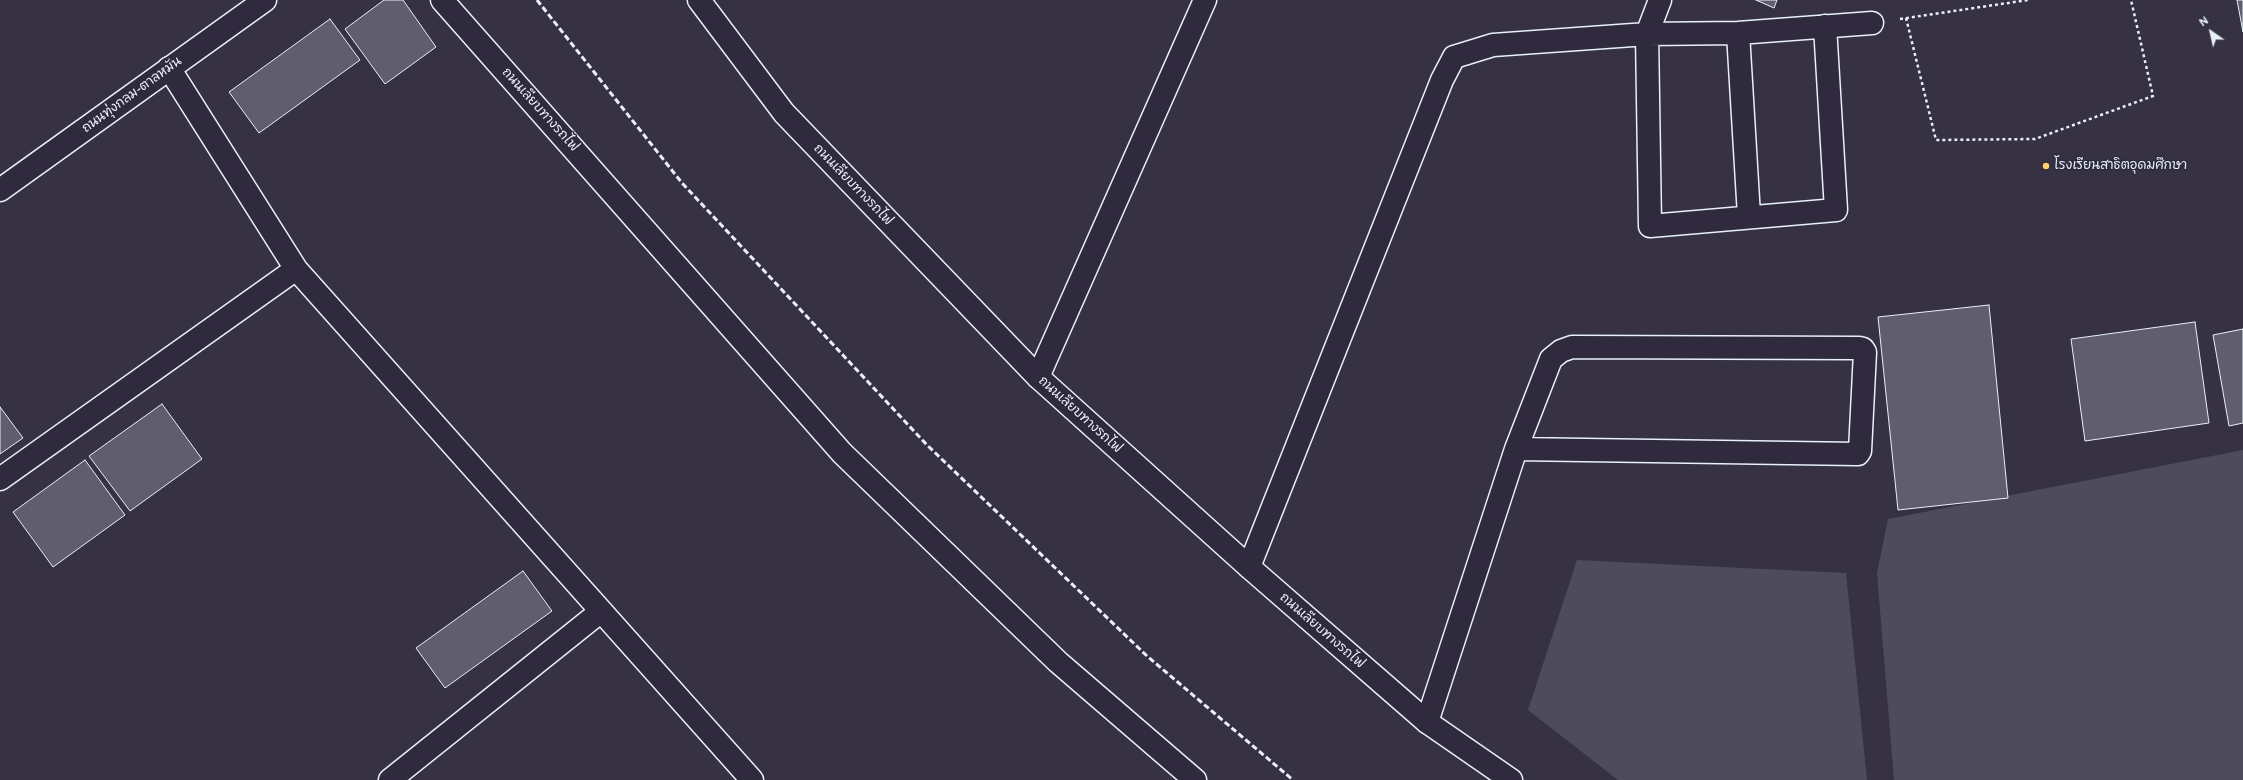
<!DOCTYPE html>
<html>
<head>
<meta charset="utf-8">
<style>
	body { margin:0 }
	#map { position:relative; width:2243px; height:780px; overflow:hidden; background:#363244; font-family:"Balsamiq Sans",sans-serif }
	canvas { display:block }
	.north { position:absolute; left:2191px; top:12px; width:40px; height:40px; -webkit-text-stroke:3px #2f2a3d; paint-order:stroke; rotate:326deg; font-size:11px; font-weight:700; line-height:16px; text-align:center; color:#e8f1f8 }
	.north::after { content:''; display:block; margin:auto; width:14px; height:18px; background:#e8f1f8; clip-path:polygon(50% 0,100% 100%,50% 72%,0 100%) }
</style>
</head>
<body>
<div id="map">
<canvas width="2243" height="780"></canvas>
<div class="north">N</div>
</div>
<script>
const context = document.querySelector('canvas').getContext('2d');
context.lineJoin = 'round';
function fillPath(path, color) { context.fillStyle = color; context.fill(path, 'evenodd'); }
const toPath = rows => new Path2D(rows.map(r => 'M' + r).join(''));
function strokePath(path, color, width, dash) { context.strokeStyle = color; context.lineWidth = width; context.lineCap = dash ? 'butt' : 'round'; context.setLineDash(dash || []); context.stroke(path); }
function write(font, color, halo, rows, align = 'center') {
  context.font = font + ' "Balsamiq Sans","Playpen Sans Thai",sans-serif'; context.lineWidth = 3; context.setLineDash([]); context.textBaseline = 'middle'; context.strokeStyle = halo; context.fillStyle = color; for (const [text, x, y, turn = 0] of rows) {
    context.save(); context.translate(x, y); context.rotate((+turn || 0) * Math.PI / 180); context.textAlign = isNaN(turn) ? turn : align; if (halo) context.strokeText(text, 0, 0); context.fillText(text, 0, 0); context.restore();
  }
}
const green = toPath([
	[2243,450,2243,780,1894,780,1877,573,1888,519],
	[1577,560,1846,573,1867,780,1618,780,1528,710]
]);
const building = toPath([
	[384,0,403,0,436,47,385,84,345,29,384,0],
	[1756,0,1777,0,1774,8,1756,0],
	[2237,0,2243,0,2243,32,2237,0],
	[330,19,360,60,259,133,229,92,330,19],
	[1989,305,2008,498,1898,510,1878,317,1989,305],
	[2195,322,2209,423,2085,441,2071,339,2195,322],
	[2243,329,2243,423,2229,426,2213,335,2243,329],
	[162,404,202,459,130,511,89,456,162,404],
	[0,407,23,438,0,454,0,407],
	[85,460,125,515,53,567,13,512,85,460],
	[523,571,552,611,445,688,416,648,523,571]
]);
const path = toPath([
	[1906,18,1936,140,2035,139,2153,96,2131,0],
	[1900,19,2028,0]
]);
const minor = toPath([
	[1660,0,1647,34,1650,226,1836,210,1825,26],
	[1738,33,1749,216],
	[169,68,296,269,752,780],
	[1038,377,1205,0],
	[0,479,296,269],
	[1249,567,1442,80,1454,57,1493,45,1647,34,1738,33,1872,23],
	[1427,722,1516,449,1551,359,1561,351,1572,347,1859,348,1863,349,1865,352,1860,451,1858,454,1516,449],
	[390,780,600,612]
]);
const tertiary = toPath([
	[442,0,842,453,1058,662,1195,780],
	[699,0,784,113,1038,377,1249,567,1427,722,1511,780],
	[0,190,265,0]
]);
const rail = toPath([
	[537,0,682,183,927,445,1147,656,1293,780]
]);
const markers = [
	[2046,166,4,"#ffd166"]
];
const streetNames = [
	["ถนนทุ่งกลม-ตาลหมัน",132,95,-36],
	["ถนนเลียบทางรถไฟ",540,110,48],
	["ถนนเลียบทางรถไฟ",853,185,46],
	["ถนนเลียบทางรถไฟ",1080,415,42],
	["ถนนเลียบทางรถไฟ",1322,631,41]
];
const poiNames = [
	["โรงเรียนสาธิตอุดมศึกษา",2054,166]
];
fillPath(green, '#4d4b5c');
fillPath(building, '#605e6e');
strokePath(building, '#e8f1f8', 1);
strokePath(minor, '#e8f1f8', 25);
strokePath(tertiary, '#e8f1f8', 25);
strokePath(path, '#e8f1f8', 2.5, [3, 3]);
strokePath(minor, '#2f2a3d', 22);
strokePath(tertiary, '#2f2a3d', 22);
strokePath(rail, '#e8f1f8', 3, [6, 3]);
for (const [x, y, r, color] of markers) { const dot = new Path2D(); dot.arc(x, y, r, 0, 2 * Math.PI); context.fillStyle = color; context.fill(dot); strokePath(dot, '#2f2a3d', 1.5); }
write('13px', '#e8f1f8', '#2f2a3d', streetNames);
write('13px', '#e8f1f8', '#2f2a3d', poiNames, 'left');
</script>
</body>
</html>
